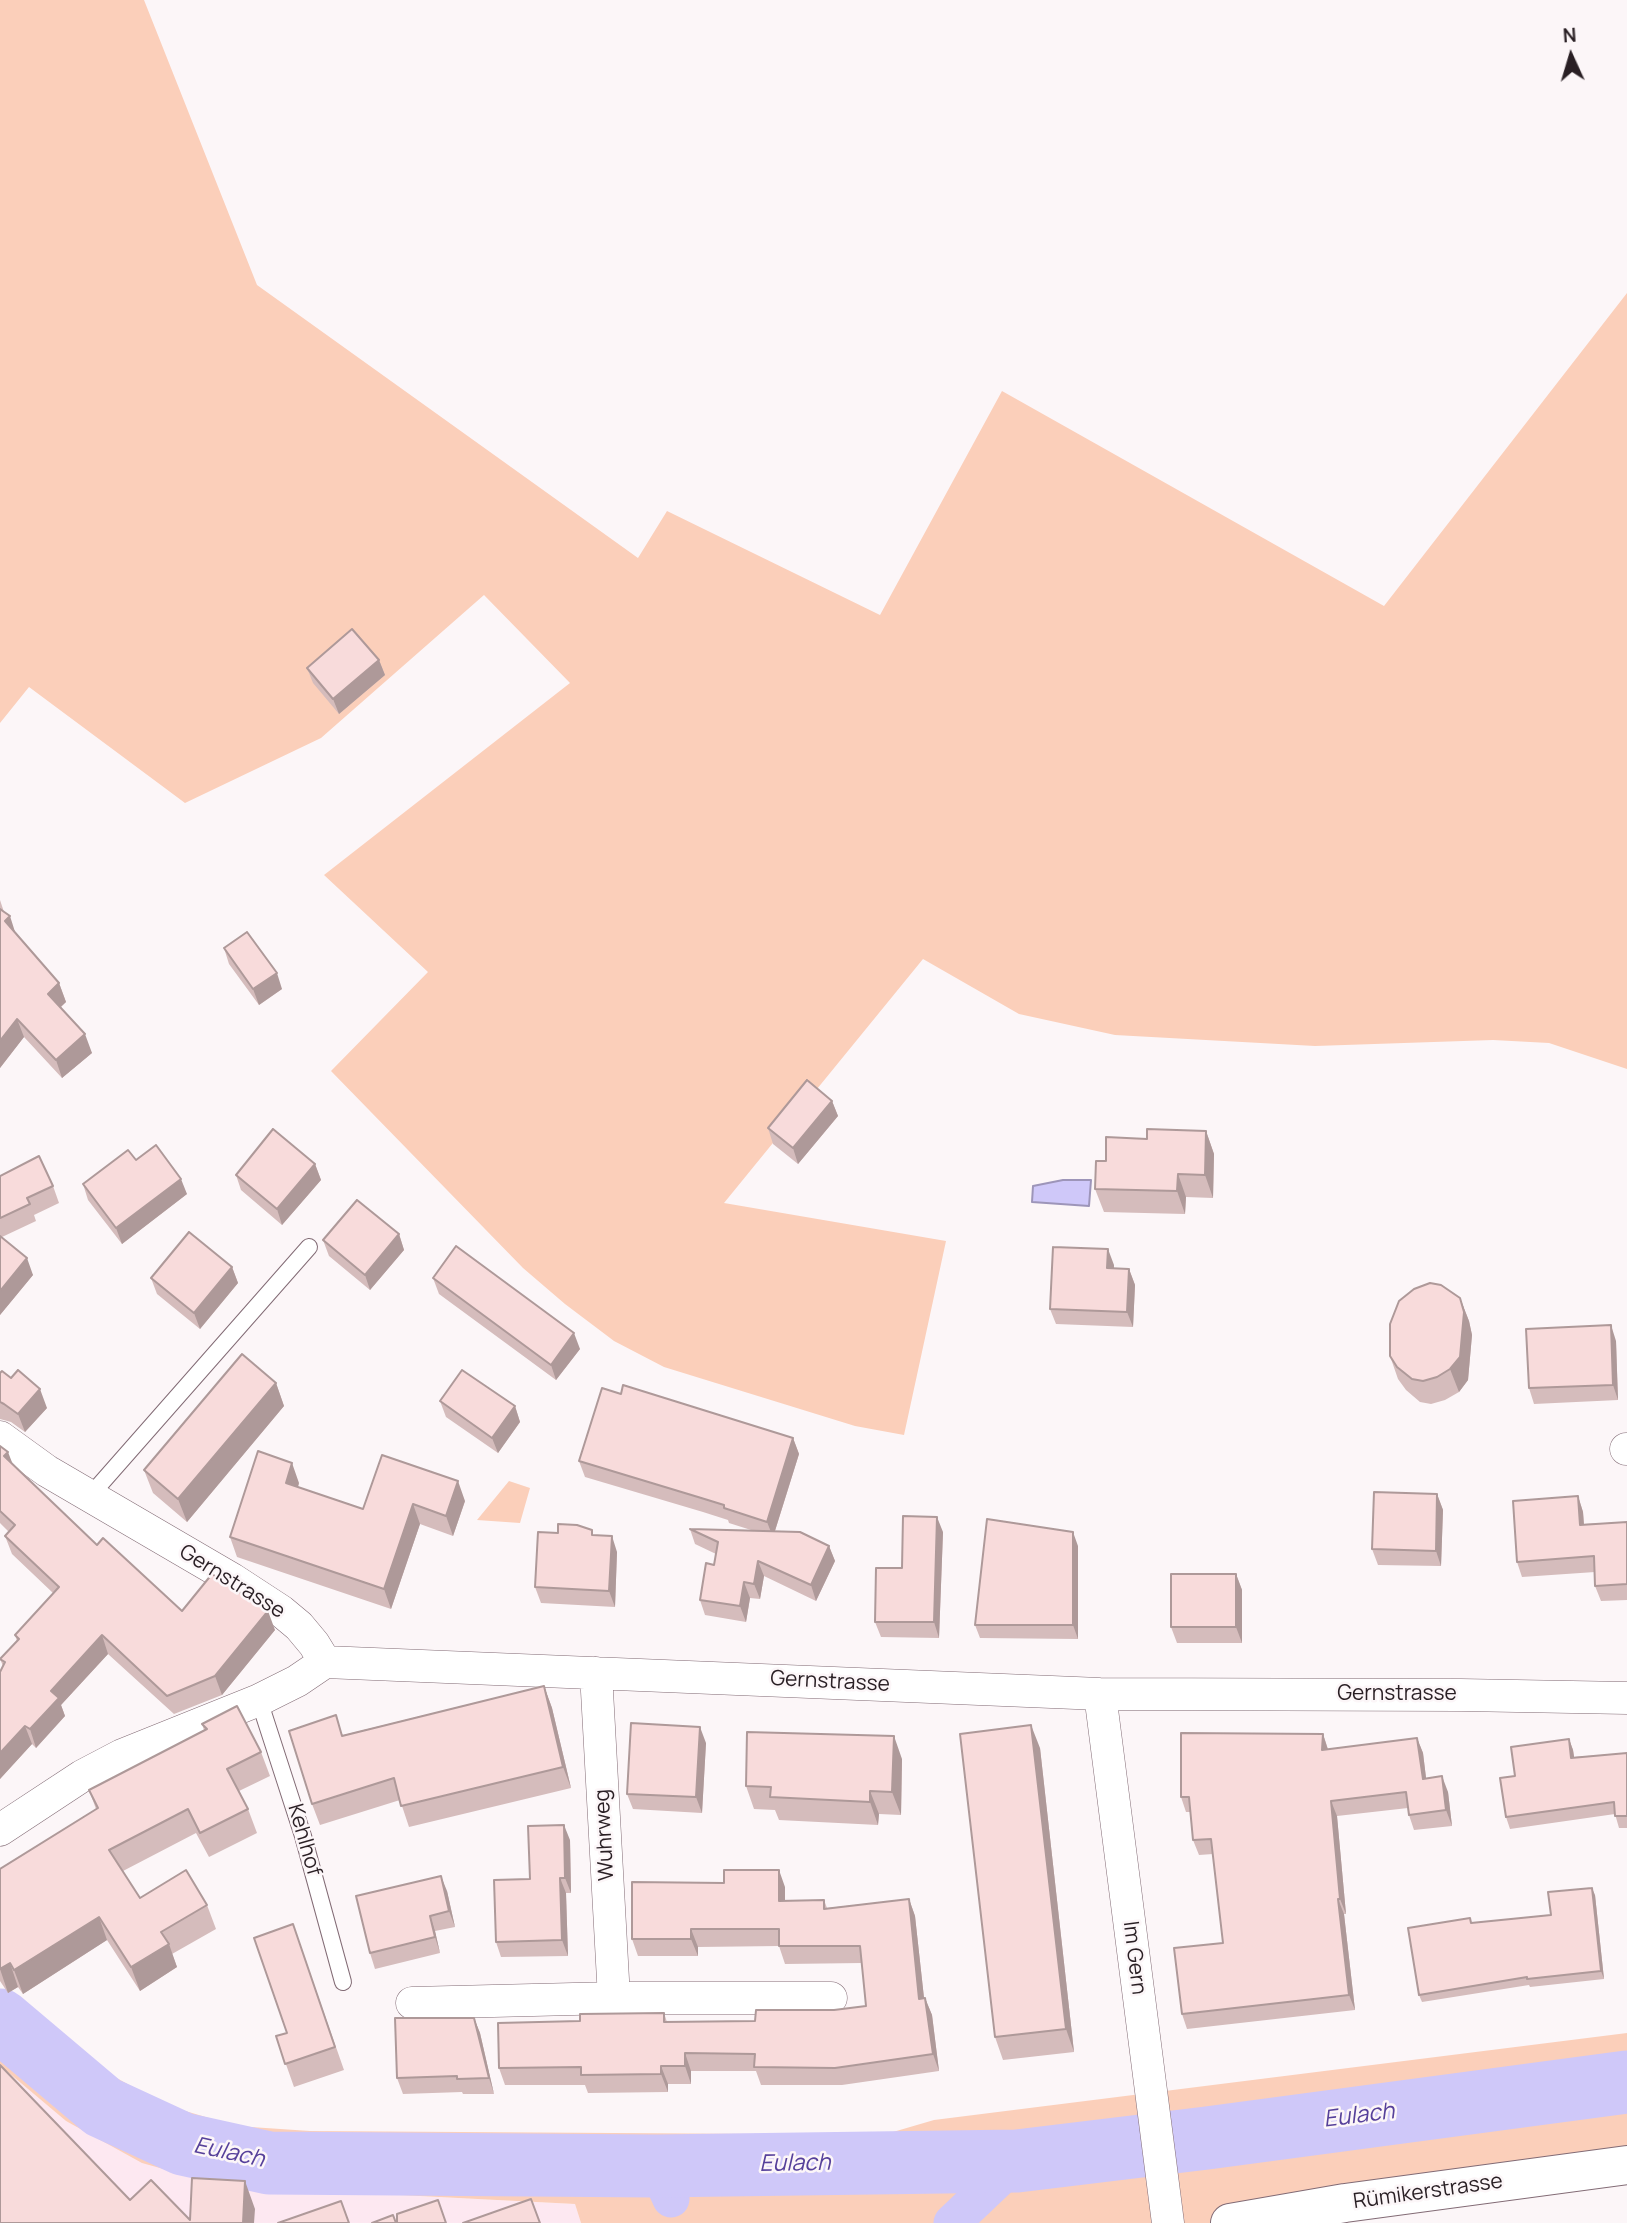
<!DOCTYPE html>
<html>
<head>
<meta charset="utf-8">
<style>
	body { margin:0 }
	#map { position:relative; width:1627px; height:2223px; overflow:hidden; background:#fcf6f8; font-family:Manrope,sans-serif }
	canvas { display:block }
	.north { position:absolute; left:1536px; top:21px; width:70px; height:70px; -webkit-text-stroke:5px #fcf6f8; paint-order:stroke; rotate:356deg; font-size:19px; font-weight:700; line-height:28px; text-align:center; color:#291f24 }
	.north::after { content:''; display:block; margin:auto; width:24px; height:32px; background:#291f24; clip-path:polygon(50% 0,100% 100%,50% 72%,0 100%) }
</style>
</head>
<body>
<div id="map">
<canvas width="1627" height="2223"></canvas>
<div class="north">N</div>
</div>
<script>
const context = document.querySelector('canvas').getContext('2d');
context.lineJoin = 'round';
function fillPath(path, color) { context.fillStyle = color; context.fill(path, 'evenodd'); }
const toPath = rows => new Path2D(rows.map(r => 'M' + r).join(''));
function strokePath(path, color, width, dash) { context.strokeStyle = color; context.lineWidth = width; context.lineCap = dash ? 'butt' : 'round'; context.setLineDash(dash || []); context.stroke(path); }
function write(font, color, halo, rows, align = 'center') {
  context.font = font + ' Manrope,sans-serif'; context.lineWidth = 5; context.setLineDash([]); context.textBaseline = 'middle'; context.strokeStyle = halo; context.fillStyle = color; for (const [text, x, y, turn = 0] of rows) {
    context.save(); context.translate(x, y); context.rotate((+turn || 0) * Math.PI / 180); context.textAlign = isNaN(turn) ? turn : align; if (halo) context.strokeText(text, 0, 0); context.fillText(text, 0, 0); context.restore();
  }
}
const built = toPath([
	[3,2068,66,2121,223,2186,575,2204,581,2223,0,2223,0,2071]
]);
const green = toPath([
	[0,0,144,0,257,285,638,558,667,511,880,615,1002,391,1384,606,1627,293,1627,1069,1549,1043,1493,1040,1315,1046,1115,1035,1019,1014,923,959,724,1203,946,1241,904,1435,855,1426,664,1367,614,1341,565,1304,523,1268,331,1071,428,972,324,875,570,683,484,595,321,738,185,803,29,687,0,723],
	[509,1481,530,1488,520,1523,477,1520],
	[0,1992,97,2067,165,2105,236,2126,310,2131,765,2134,893,2132,934,2120,1627,2033,1627,2165,1230,2223,581,2223,575,2204,224,2186,142,2163,66,2121,3,2068,0,2065]
]);
const water = toPath([
	[1063,1180,1091,1180,1089,1206,1032,1202,1033,1186,1063,1180]
]);
const canal = toPath([
	[656,2166,671,2199],
	[952,2223,1017,2161]
]);
const river = toPath([
	[0,2020,103,2107,183,2144,269,2163,656,2166,1017,2161,1207,2138,1627,2082]
]);
const service = toPath([
	[89,1497,309,1247],
	[259,1700,303,1836,343,1982]
]);
const minor = toPath([
	[0,1437,47,1471,232,1579,281,1611,299,1626,314,1644,325,1662],
	[1626,1449,1627,1449],
	[325,1662,1100,1694,1461,1695,1627,1698],
	[1100,1694,1168,2223],
	[0,1830,82,1776,122,1755,259,1700,297,1681,325,1662],
	[614,1998,831,1998],
	[412,2003,614,1998,596,1673]
]);
const secondary = toPath([
	[1230,2223,1345,2203,1627,2165]
]);
const wall = toPath([
	[379,660,385,675,339,714,313,683,307,668],
	[0,900,4,912,15,933,59,983,66,1002,61,1007,92,1053,62,1078,24,1037,0,1068],
	[224,948,282,989,259,1005,229,964],
	[832,1101,838,1116,798,1164,773,1144,768,1128],
	[1206,1131,1214,1154,1213,1198,1186,1197,1185,1214,1104,1212,1095,1189,1106,1161,1147,1139],
	[136,1160,187,1194,122,1244,88,1200,83,1184],
	[315,1164,321,1180,282,1225,241,1190,236,1175],
	[0,1176,53,1186,59,1203,34,1215,36,1221,2,1237,33,1275,0,1315],
	[399,1234,404,1250,370,1290,329,1256,323,1240],
	[1114,1265,1114,1269,1129,1269,1135,1285,1133,1327,1056,1324,1050,1309],
	[232,1267,238,1283,200,1329,157,1294,151,1278],
	[433,1278,580,1349,556,1380,439,1294],
	[1460,1298,1469,1321,1472,1335,1468,1380,1459,1392,1445,1400,1431,1404,1420,1402,1406,1390,1398,1379,1390,1356],
	[1616,1341,1618,1400,1534,1404,1529,1388],
	[0,1373,47,1408,25,1432,11,1422,0,1419],
	[276,1383,284,1406,187,1522,153,1493,144,1470],
	[621,1394,793,1438,799,1454,775,1531,829,1546,835,1561,816,1601,764,1576,760,1599,750,1598,746,1622,705,1615,700,1600,714,1565,716,1554,695,1544,690,1529,751,1530,729,1523,728,1520,703,1512,585,1477,579,1461],
	[440,1401,515,1406,520,1422,498,1453,446,1417],
	[0,1446,13,1465,97,1545,182,1611,275,1630,222,1695,174,1714,108,1654,61,1705,65,1716,36,1748,32,1744,0,1779,0,1672,3,1666,0,1659,17,1641,15,1635,53,1593,12,1554,5,1536,9,1532,0,1523],
	[299,1483,298,1487,363,1509,465,1501,453,1536,420,1524,391,1609,237,1557,230,1537],
	[1437,1494,1443,1510,1441,1566,1378,1565,1372,1549],
	[1578,1496,1583,1512,1584,1524,1627,1522,1627,1600,1601,1601,1595,1586,1595,1572,1522,1577,1517,1562],
	[943,1532,939,1638,881,1637,875,1622,902,1568],
	[594,1536,617,1552,615,1607,541,1603,535,1587],
	[1078,1546,1078,1639,980,1638,975,1625],
	[1236,1574,1242,1590,1242,1643,1177,1643,1171,1627],
	[544,1686,552,1708,571,1788,409,1827,400,1800,320,1825,312,1804,343,1735],
	[202,1724,261,1752,270,1776,239,1791,248,1809,257,1833,209,1857,196,1833,123,1871,140,1898,207,1905,216,1929,172,1954,177,1967,140,1991,107,1940,23,1994,18,1987,8,1993,0,1981,0,1869,96,1809,89,1790,204,1730],
	[1323,1734,1328,1749,1417,1738,1423,1753,1426,1778,1448,1792,1452,1826,1414,1830,1409,1815,1408,1808,1337,1816,1346,1914,1344,1914,1355,2010,1187,2029,1182,2014,1223,1943,1213,1854,1199,1855,1193,1840,1190,1812,1186,1812,1181,1797],
	[1569,1739,1573,1750,1574,1757,1627,1753,1627,1828,1619,1828,1615,1814,1510,1829,1506,1817,1515,1776],
	[706,1743,702,1813,633,1809,627,1794],
	[1040,1748,1074,2052,1003,2060,995,2037],
	[902,1759,901,1815,879,1814,878,1825,779,1820,775,1810,754,1809,746,1786],
	[570,1840,571,1893,566,1893,568,1956,501,1957,496,1942,530,1879],
	[785,1887,785,1901,824,1900,827,1908,909,1899,915,1916,924,1998,925,1998,932,2015,939,2071,842,2085,761,2085,756,2071,691,2071,691,2084,668,2084,668,2092,588,2093,585,2085,505,2085,499,2068,580,2021,664,2013,667,2022,755,2021,866,2006,862,1963,785,1964,779,1946,698,1947,698,1956,638,1956,632,1939],
	[447,1891,455,1927,435,1931,440,1953,375,1969,370,1953],
	[1595,1895,1604,1979,1530,1987,1529,1985,1422,2002,1419,1995,1472,1923,1551,1915],
	[301,1947,344,2070,294,2087,276,2036,287,2033],
	[474,2018,480,2033,494,2094,463,2094,462,2092,403,2094,397,2078]
]);
const shadedWall = toPath([
	[379,660,385,675,339,714,333,699],
	[10,916,16,935,5,921],
	[277,973,282,989,259,1005,253,989],
	[59,983,66,1002,55,1012,48,994],
	[17,1019,24,1037,0,1068,0,1041],
	[85,1034,92,1053,62,1078,56,1060],
	[832,1101,838,1116,798,1164,793,1148],
	[1206,1131,1214,1154,1213,1198,1205,1175],
	[315,1164,321,1180,282,1225,277,1209],
	[1178,1174,1186,1197,1185,1214,1177,1191],
	[181,1179,187,1194,122,1244,116,1228],
	[399,1234,404,1250,370,1290,365,1275],
	[1108,1249,1114,1265,1113,1284,1107,1268],
	[27,1258,33,1275,0,1315,0,1291],
	[232,1267,238,1283,200,1329,194,1313],
	[1129,1269,1135,1285,1133,1327,1127,1312],
	[1460,1298,1469,1321,1472,1335,1468,1380,1459,1392,1450,1369],
	[1611,1325,1616,1341,1618,1400,1613,1385],
	[574,1333,580,1349,556,1380,551,1365],
	[276,1383,284,1406,187,1522,178,1499],
	[40,1389,47,1408,25,1432,18,1414],
	[515,1406,520,1422,498,1453,492,1438],
	[793,1438,799,1454,773,1537,767,1522],
	[8,1452,15,1470,4,1456],
	[292,1463,299,1483,293,1503,286,1483],
	[458,1481,465,1501,453,1536,446,1516],
	[1437,1494,1443,1510,1441,1566,1436,1551],
	[1578,1496,1583,1512,1585,1540,1580,1525],
	[413,1504,420,1524,391,1609,384,1589],
	[937,1517,943,1532,939,1638,934,1622],
	[1073,1532,1078,1546,1078,1639,1073,1625],
	[612,1536,617,1552,615,1607,609,1591],
	[829,1546,835,1561,816,1601,811,1585],
	[758,1561,764,1576,760,1599,754,1584],
	[1236,1574,1242,1590,1242,1643,1236,1627],
	[744,1582,750,1598,746,1622,740,1606],
	[268,1611,275,1630,222,1695,215,1676],
	[102,1635,108,1654,61,1705,65,1716,36,1748,30,1729,51,1691],
	[544,1686,552,1708,571,1788,563,1767],
	[1031,1725,1040,1748,1074,2052,1066,2029],
	[25,1726,32,1744,0,1779,0,1753],
	[700,1727,706,1743,702,1813,696,1797],
	[1323,1734,1328,1750,1322,1750],
	[894,1736,902,1759,901,1815,892,1792],
	[1417,1738,1423,1753,1428,1794,1423,1779],
	[1569,1739,1573,1750,1576,1769,1571,1758],
	[1442,1776,1448,1792,1452,1826,1446,1810],
	[870,1791,879,1814,878,1825,870,1802],
	[1331,1801,1337,1816,1346,1914,1340,1899],
	[564,1825,570,1840,571,1893,565,1878],
	[779,1870,785,1887,785,1918,779,1901],
	[441,1876,447,1891,455,1927,449,1911],
	[560,1878,566,1893,568,1956,562,1940],
	[1592,1888,1595,1895,1604,1979,1601,1971],
	[909,1899,915,1916,926,2016,919,1999],
	[1338,1899,1344,1914,1355,2010,1349,1995],
	[430,1916,435,1931,440,1953,435,1937],
	[99,1917,107,1940,23,1994,14,1970],
	[691,1929,698,1947,698,1956,691,1939],
	[169,1944,177,1967,140,1991,131,1967],
	[10,1963,18,1987,8,1993,0,1969],
	[925,1998,932,2015,939,2071,933,2054],
	[474,2018,480,2033,494,2094,489,2078],
	[685,2053,691,2071,691,2084,685,2066],
	[661,2066,668,2084,668,2092,661,2074],
	[245,2181,255,2209,254,2223,243,2223]
]);
const building = toPath([
	[352,629,379,660,333,699,307,668,352,629],
	[0,909,10,916,5,921,59,983,48,994,85,1034,56,1060,17,1019,0,1041,0,909],
	[247,932,277,973,253,989,224,948,247,932],
	[807,1080,832,1101,793,1148,768,1128,807,1080],
	[273,1129,315,1164,277,1209,236,1175,273,1129],
	[1147,1129,1206,1131,1205,1175,1178,1174,1177,1191,1095,1189,1096,1161,1106,1161,1106,1137,1147,1139,1147,1129],
	[156,1145,181,1179,116,1228,83,1184,128,1150,136,1160,156,1145],
	[39,1156,53,1186,27,1198,30,1204,0,1218,0,1176,39,1156],
	[357,1200,399,1234,365,1275,323,1240,357,1200],
	[189,1232,232,1267,194,1313,151,1278,189,1232],
	[0,1236,27,1258,0,1291,0,1236],
	[456,1246,574,1333,551,1365,433,1278,456,1246],
	[1053,1247,1108,1249,1107,1268,1129,1269,1127,1312,1050,1309,1053,1247],
	[1430,1283,1441,1285,1460,1298,1464,1312,1460,1357,1450,1369,1437,1377,1423,1381,1412,1379,1397,1367,1390,1356,1390,1324,1399,1301,1414,1289,1430,1283],
	[1611,1325,1613,1385,1529,1388,1526,1329,1611,1325],
	[242,1354,276,1383,178,1499,144,1470,242,1354],
	[18,1370,40,1389,18,1414,4,1404,0,1402,0,1373,2,1371,11,1378,18,1370],
	[462,1370,515,1406,492,1438,440,1401,462,1370],
	[623,1385,793,1438,767,1522,724,1508,724,1505,698,1497,579,1461,602,1388,621,1394,623,1385],
	[0,1446,8,1452,4,1456,97,1545,103,1538,182,1611,212,1574,268,1611,215,1676,167,1696,102,1635,51,1691,59,1698,30,1729,25,1726,0,1753,0,1672,5,1662,0,1659,19,1639,15,1635,59,1587,5,1536,15,1525,0,1511,0,1446],
	[258,1451,292,1463,286,1483,363,1509,382,1455,458,1481,446,1516,413,1504,384,1589,230,1537,258,1451],
	[1374,1492,1437,1494,1436,1551,1372,1549,1374,1492],
	[1578,1496,1580,1525,1627,1522,1627,1584,1595,1586,1594,1556,1517,1562,1513,1501,1578,1496],
	[903,1516,937,1517,934,1622,875,1622,876,1568,902,1568,903,1516],
	[987,1519,1073,1532,1073,1625,975,1625,987,1519],
	[558,1524,577,1525,592,1530,592,1535,612,1536,609,1591,535,1587,538,1532,558,1533,558,1524],
	[690,1529,800,1532,829,1546,811,1585,758,1561,754,1584,744,1582,740,1606,700,1600,706,1563,714,1565,718,1542,690,1529],
	[1171,1574,1236,1574,1236,1627,1171,1627,1171,1574],
	[544,1686,563,1767,401,1806,394,1778,312,1804,289,1731,336,1715,342,1736,544,1686],
	[237,1706,261,1752,227,1769,248,1809,200,1833,188,1809,109,1850,140,1898,186,1870,207,1905,161,1932,169,1944,131,1967,99,1917,14,1970,10,1963,0,1969,0,1869,98,1808,89,1790,207,1729,202,1724,237,1706],
	[631,1723,700,1727,696,1797,627,1794,631,1723],
	[1031,1725,1066,2029,995,2037,960,1734,1031,1725],
	[747,1732,894,1736,892,1792,870,1791,870,1802,770,1797,771,1787,746,1786,747,1732],
	[1181,1733,1323,1734,1322,1750,1417,1738,1423,1779,1442,1776,1446,1810,1409,1815,1406,1792,1331,1801,1340,1899,1338,1899,1349,1995,1182,2014,1174,1948,1223,1943,1211,1839,1193,1840,1189,1797,1181,1797,1181,1733],
	[1569,1739,1571,1758,1627,1753,1627,1816,1615,1816,1614,1802,1506,1817,1500,1778,1515,1776,1511,1747,1569,1739],
	[564,1825,565,1878,560,1878,562,1940,496,1942,494,1880,530,1879,528,1826,564,1825],
	[724,1870,779,1870,779,1901,824,1900,824,1909,909,1899,919,1999,925,1998,933,2054,835,2068,754,2067,755,2054,685,2053,685,2066,661,2066,661,2074,581,2075,581,2067,499,2068,498,2023,580,2021,580,2014,664,2013,664,2022,755,2021,756,2010,834,2010,866,2006,860,1946,779,1946,779,1929,691,1929,691,1939,632,1939,632,1882,724,1883,724,1870],
	[441,1876,449,1911,430,1916,435,1937,370,1953,356,1896,441,1876],
	[1592,1888,1601,1971,1527,1979,1527,1977,1419,1995,1408,1928,1470,1918,1471,1923,1551,1915,1548,1892,1592,1888],
	[293,1924,335,2047,285,2064,276,2036,287,2033,254,1938,293,1924],
	[395,2018,474,2018,489,2078,457,2079,457,2076,397,2078,395,2018],
	[0,2065,130,2200,151,2180,190,2220,192,2178,245,2181,243,2223,0,2223,0,2065],
	[531,2199,540,2223,463,2223,531,2199],
	[438,2200,446,2223,397,2223,397,2214,438,2200],
	[341,2201,349,2223,278,2223,341,2201],
	[393,2215,396,2223,372,2223,393,2215]
]);
const streetNames = [
	["Gernstrasse",232,1582,32],
	["Gernstrasse",830,1682,3],
	["Gernstrasse",1397,1694],
	["Wuhrweg",605,1835,-93],
	["Kehlhof",304,1840,74],
	["Im Gern",1134,1958,83],
	["Rümikerstrasse",1428,2192,-8]
];
const waterNames = [
	["Eulach",1359,2116,-7],
	["Eulach",229,2153,12],
	["Eulach",795,2164,-1]
];
fillPath(built, '#fde8f1');
fillPath(green, '#fbcfba');
fillPath(water, '#cfc8f9');
strokePath(water, '#9d95b9', 2);
strokePath(canal, '#cfc8f9', 37);
strokePath(river, '#cfc8f9', 63);
strokePath(service, '#826b75', 18);
strokePath(minor, '#826b75', 33);
strokePath(secondary, '#826b75', 40);
strokePath(service, '#fff', 16);
strokePath(minor, '#fff', 32);
strokePath(secondary, '#fff', 38);
fillPath(wall, '#d5bcbc');
fillPath(shadedWall, '#ae9999');
fillPath(building, '#f8dbdb');
strokePath(building, '#ae9999', 2);
write('21px', '#291f24', '#fcf6f8', streetNames);
write('italic 23px', '#56409a', '#fcf6f8', waterNames);
</script>
</body>
</html>
